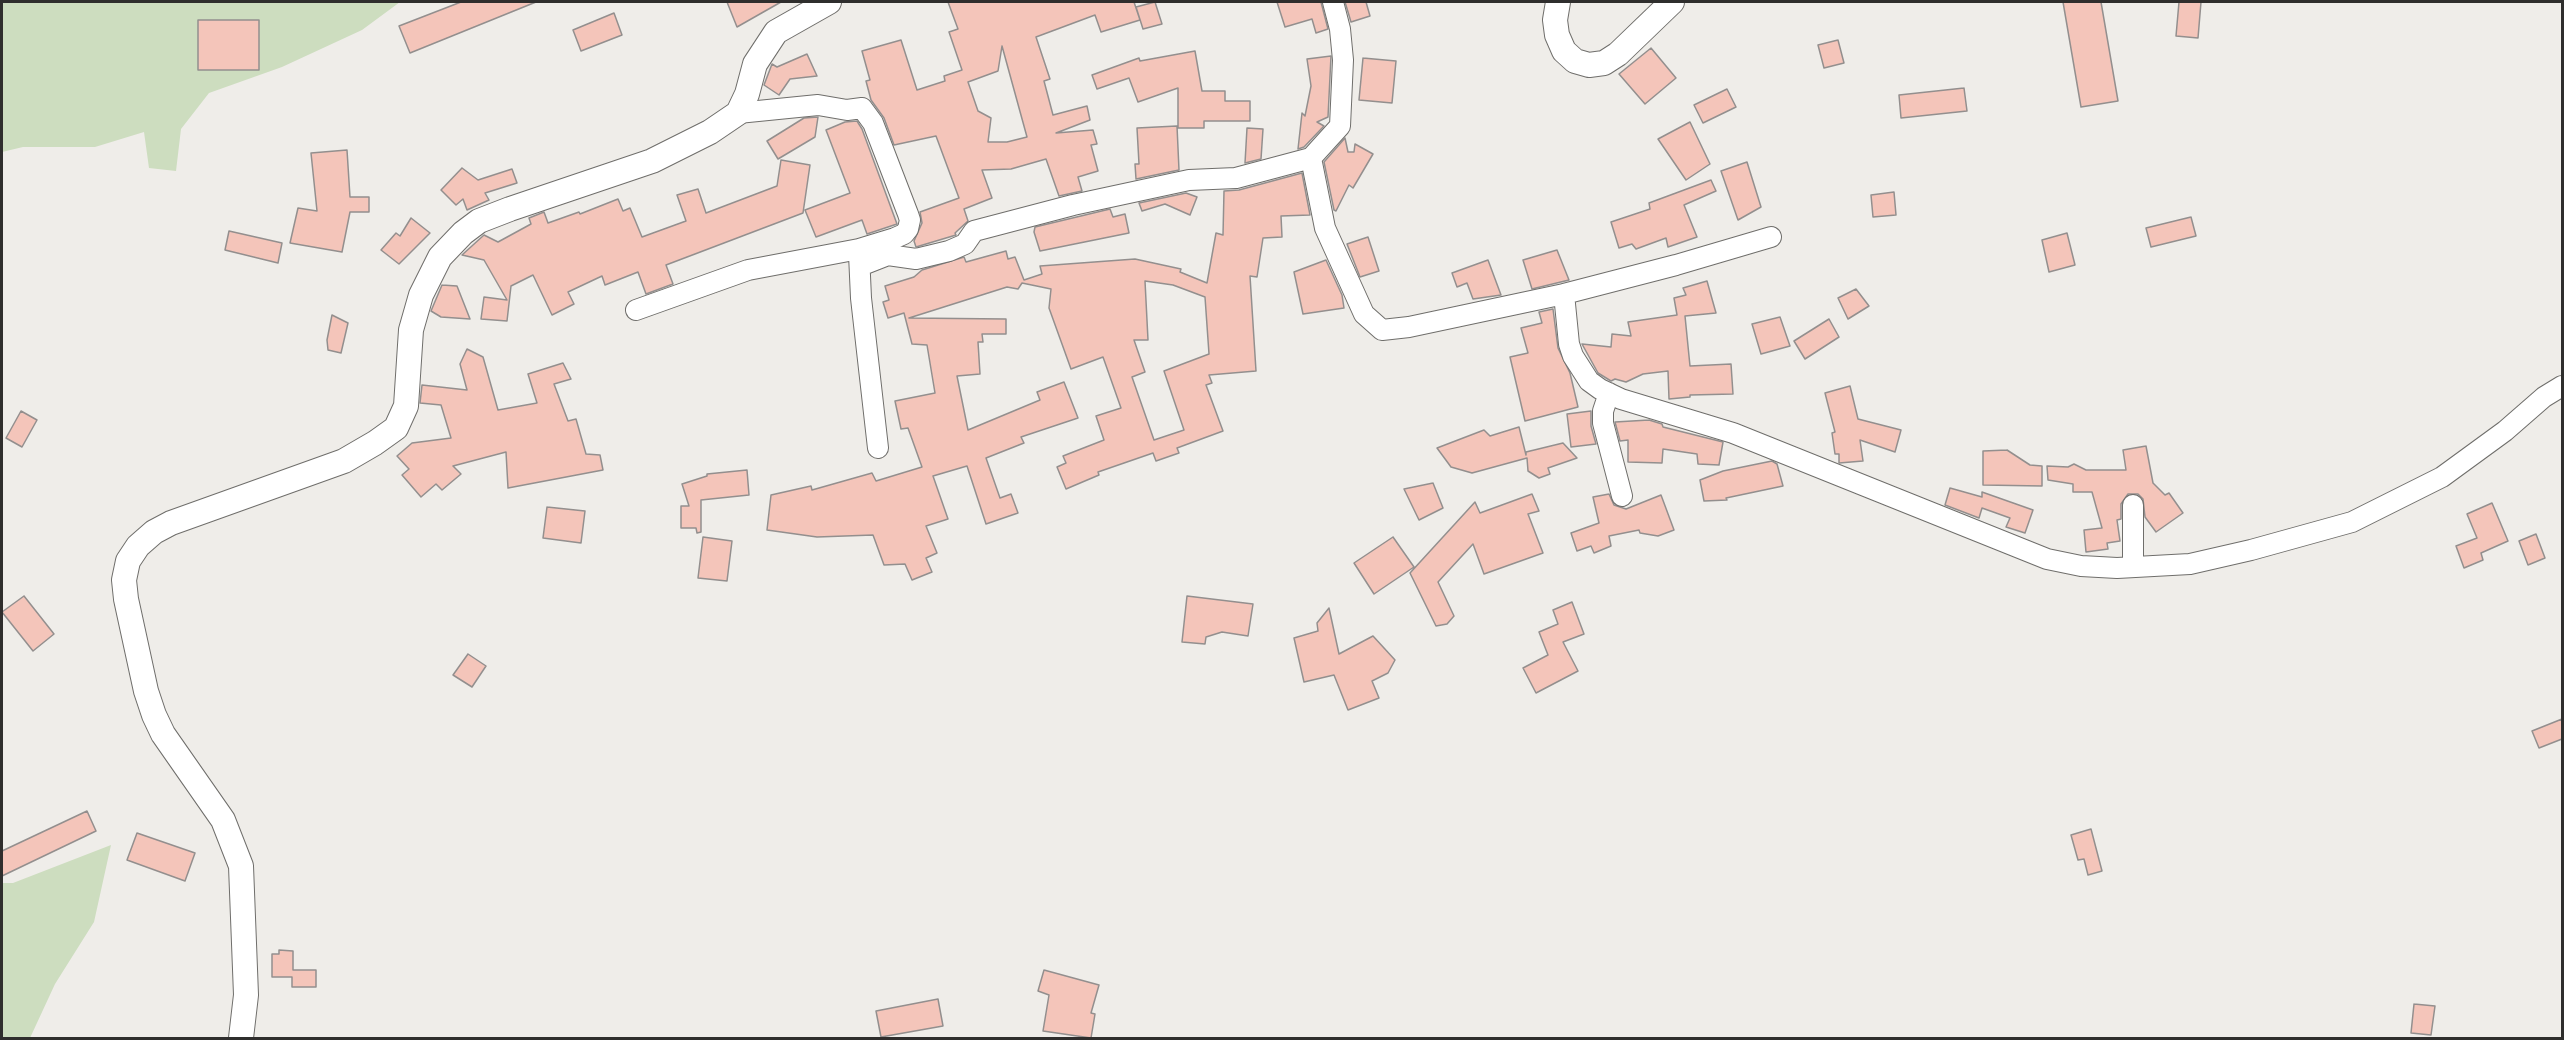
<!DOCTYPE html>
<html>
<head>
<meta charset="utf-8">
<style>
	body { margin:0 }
	#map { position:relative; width:2564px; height:1040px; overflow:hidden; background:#efede9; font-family:"IBM Plex Serif",serif }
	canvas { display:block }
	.frame { position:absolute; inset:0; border:3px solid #2f2e2d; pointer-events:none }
</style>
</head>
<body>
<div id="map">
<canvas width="2564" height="1040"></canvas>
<div class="frame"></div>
</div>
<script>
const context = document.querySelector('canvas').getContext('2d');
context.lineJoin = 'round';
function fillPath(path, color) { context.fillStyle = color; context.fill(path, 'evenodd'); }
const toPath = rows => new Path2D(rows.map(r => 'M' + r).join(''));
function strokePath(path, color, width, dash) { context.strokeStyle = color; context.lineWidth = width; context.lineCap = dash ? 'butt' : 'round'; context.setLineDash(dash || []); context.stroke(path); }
const green = toPath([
	[2,2,400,2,362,30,282,67,209,93,181,129,176,171,149,168,144,132,95,147,23,147,2,152],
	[111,845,94,922,55,984,30,1038,2,1038,2,883,13,883]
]);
const building = toPath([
	[461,2,536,2,410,53,399,26,461,2],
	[727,2,781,2,737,27,727,2],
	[948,2,1134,2,1140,20,1101,32,1095,15,1036,37,1050,79,1044,81,1053,115,1087,106,1090,120,1056,133,1093,130,1097,144,1091,145,1098,171,1078,177,1082,191,1059,196,1046,159,1011,169,982,170,992,198,964,209,968,221,955,233,956,235,916,247,914,241,922,223,920,212,959,198,936,136,894,145,884,118,871,100,866,81,870,80,862,51,901,40,917,90,945,81,944,76,962,70,949,32,958,29,948,2],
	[1002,46,1027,137,1007,142,988,142,991,118,978,111,968,82,998,71,1002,46],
	[1155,2,1162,24,1143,29,1136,7,1155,2],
	[1277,2,1321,2,1328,29,1316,33,1312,19,1285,27,1277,2],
	[1345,2,1366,2,1370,16,1351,22,1345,2],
	[2063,2,2101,2,2118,101,2081,107,2063,2],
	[2179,2,2201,2,2198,38,2176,36,2179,2],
	[614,13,622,35,581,51,573,30,614,13],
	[198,20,259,20,259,70,198,70,198,20],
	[1838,40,1844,63,1824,68,1818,45,1838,40],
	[1651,48,1676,78,1645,104,1619,74,1651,48],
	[1195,51,1202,91,1225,91,1225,101,1250,101,1250,121,1204,121,1204,128,1178,128,1178,88,1138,102,1129,78,1097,89,1092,75,1139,58,1140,61,1195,51],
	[807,54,817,76,790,79,779,95,764,85,772,64,777,67,807,54],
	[1331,56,1328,117,1317,122,1324,126,1304,147,1298,149,1302,113,1305,116,1311,86,1307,59,1331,56],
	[1363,58,1396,61,1392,103,1359,100,1363,58],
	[1964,88,1967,111,1901,118,1899,95,1964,88],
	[1727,89,1736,107,1703,123,1694,105,1727,89],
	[818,117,815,137,778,159,767,141,804,118,818,117],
	[857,121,862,129,897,224,867,234,862,220,816,237,805,210,850,193,826,130,845,122,857,121],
	[1690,122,1710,164,1686,180,1658,139,1690,122],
	[1177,126,1179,170,1136,179,1135,164,1139,164,1137,128,1177,126],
	[1247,128,1263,129,1261,159,1245,163,1247,128],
	[1345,138,1348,152,1354,152,1355,144,1373,154,1353,188,1349,185,1336,211,1334,210,1324,162,1345,138],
	[347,150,350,197,369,197,369,212,350,212,342,252,290,243,298,208,317,211,311,153,347,150],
	[781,160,810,165,803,213,666,265,673,284,646,294,638,272,605,285,602,276,568,292,574,304,552,315,533,275,511,286,507,321,481,319,484,297,507,300,484,260,462,255,484,235,498,242,531,224,529,218,544,212,548,223,579,212,580,214,618,199,623,211,630,208,642,237,686,221,677,195,698,189,706,213,777,186,781,160],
	[1747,162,1761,207,1738,220,1721,171,1747,162],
	[462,168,478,180,512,169,517,183,485,193,489,200,467,210,463,199,456,205,441,190,462,168],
	[1302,173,1310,215,1281,216,1282,237,1263,238,1257,277,1250,276,1256,371,1209,375,1212,383,1206,385,1223,431,1177,448,1179,453,1156,461,1153,453,1098,472,1099,475,1066,489,1057,467,1066,463,1063,456,1104,440,1096,416,1121,408,1103,357,1071,369,1049,308,1051,289,1022,283,1018,289,1007,287,909,318,1006,319,1006,334,982,334,983,342,978,342,980,374,957,376,968,430,1040,400,1037,392,1064,382,1078,418,1021,437,1024,443,986,458,1000,498,1011,494,1018,513,986,524,967,466,933,476,948,519,926,526,937,553,926,558,932,572,912,580,905,564,884,565,873,535,817,537,767,530,771,495,811,486,812,490,872,473,876,481,922,467,908,428,901,429,895,401,935,393,927,345,912,344,904,313,888,318,883,302,889,300,885,286,914,277,922,270,964,257,966,262,1006,251,1008,259,1015,257,1024,280,1042,274,1040,266,1135,259,1181,269,1180,272,1207,283,1216,233,1223,235,1224,191,1239,190,1302,173],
	[1145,281,1173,285,1205,297,1209,354,1164,371,1184,430,1154,440,1132,377,1145,372,1134,340,1148,340,1145,281],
	[1711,180,1716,191,1684,205,1697,237,1668,247,1666,238,1636,249,1632,244,1619,248,1611,222,1650,209,1649,203,1711,180],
	[1894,192,1896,215,1873,217,1871,195,1894,192],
	[1186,193,1197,197,1190,215,1165,204,1142,211,1139,203,1186,193],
	[1110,209,1113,217,1125,214,1129,233,1040,251,1034,232,1035,227,1110,209],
	[2191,217,2196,236,2151,247,2146,228,2191,217],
	[411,218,430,233,399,264,381,250,396,233,400,236,411,218],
	[229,231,282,243,278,263,225,250,229,231],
	[2067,233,2075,265,2049,272,2042,240,2067,233],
	[1368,237,1379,271,1360,277,1347,244,1368,237],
	[1557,250,1569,280,1532,289,1523,260,1557,250],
	[1326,260,1342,295,1344,308,1303,314,1294,272,1326,260],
	[1488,260,1501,295,1473,299,1467,283,1457,287,1452,273,1488,260],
	[1707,281,1716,313,1685,316,1690,366,1731,364,1733,394,1690,395,1690,397,1669,399,1668,371,1643,374,1626,382,1615,379,1611,381,1598,373,1582,344,1611,347,1612,334,1631,336,1628,322,1677,315,1674,298,1686,295,1683,288,1707,281],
	[442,285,457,286,470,319,441,317,431,311,442,285],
	[1856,289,1869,306,1848,319,1838,298,1856,289],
	[1553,309,1558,348,1570,373,1578,407,1525,421,1510,357,1528,353,1521,328,1542,323,1539,312,1553,309],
	[332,315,348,323,341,353,328,350,327,340,332,315],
	[1780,317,1790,346,1761,354,1752,324,1780,317],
	[1829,319,1839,337,1805,359,1794,341,1829,319],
	[467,349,483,357,498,410,537,403,528,374,563,363,571,379,554,384,568,421,576,419,586,454,600,455,603,470,508,488,506,452,453,466,461,474,442,490,436,484,421,497,402,475,409,469,397,456,412,443,451,438,441,405,420,403,422,385,467,390,460,364,467,349],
	[1850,386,1858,419,1901,430,1895,452,1860,440,1863,461,1839,463,1839,454,1835,454,1832,433,1835,432,1825,393,1850,386],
	[21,411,37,420,22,447,6,438,21,411],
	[1591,411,1591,426,1596,444,1571,447,1567,414,1591,411],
	[1649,420,1662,424,1663,427,1723,442,1719,465,1698,464,1697,454,1663,449,1662,463,1628,462,1628,440,1620,441,1615,422,1649,420],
	[1519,427,1526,455,1526,452,1563,443,1577,458,1548,468,1550,474,1539,478,1528,471,1527,458,1472,473,1451,467,1437,448,1484,430,1490,436,1519,427],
	[2146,446,2153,483,2165,495,2169,493,2183,513,2156,532,2145,517,2143,499,2138,494,2128,494,2121,504,2121,519,2117,520,2120,541,2107,543,2108,549,2086,552,2084,530,2102,528,2092,492,2073,492,2073,484,2048,480,2047,466,2068,467,2074,464,2086,470,2126,470,2123,450,2146,446],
	[2007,450,2030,465,2042,466,2042,486,1983,485,1983,451,2007,450],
	[1772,461,1777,464,1783,486,1726,498,1727,500,1704,501,1700,480,1723,471,1772,461],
	[747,470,749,495,701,500,701,532,697,533,696,528,681,528,681,506,689,506,682,484,707,476,707,474,747,470],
	[1433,483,1443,508,1419,520,1404,489,1433,483],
	[1950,488,1982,497,1982,492,2033,510,2025,533,2006,527,2010,518,1982,508,1979,518,1945,505,1950,488],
	[1532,494,1539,511,1528,514,1543,553,1484,574,1473,544,1438,582,1454,616,1447,624,1436,626,1410,573,1475,502,1480,513,1532,494],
	[1609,494,1614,505,1626,509,1661,495,1674,530,1658,536,1640,533,1639,530,1609,536,1611,546,1594,553,1591,546,1577,551,1571,533,1599,523,1593,497,1609,494],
	[2492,503,2508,541,2481,553,2483,560,2464,568,2456,546,2477,538,2467,514,2492,503],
	[547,507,585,511,581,543,543,538,547,507],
	[2536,534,2545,558,2528,565,2519,541,2536,534],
	[703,537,732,541,727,581,698,578,703,537],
	[1393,537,1414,567,1374,594,1354,563,1393,537],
	[24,596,54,634,33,651,2,612,24,596],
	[1187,596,1253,604,1248,636,1222,632,1206,637,1205,644,1182,642,1187,596],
	[1572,602,1584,634,1563,642,1578,671,1536,693,1523,668,1548,655,1539,632,1558,624,1553,610,1572,602],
	[1329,608,1339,654,1373,636,1395,660,1388,673,1372,681,1379,698,1348,710,1334,675,1304,682,1294,638,1318,631,1317,623,1329,608],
	[468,654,486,666,472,687,453,675,468,654],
	[2562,719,2562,739,2539,748,2532,731,2562,719],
	[87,811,96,831,2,876,2,851,87,811],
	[2091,829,2102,871,2088,875,2084,859,2078,860,2071,835,2091,829],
	[137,833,195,853,185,881,127,860,137,833],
	[279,950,293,951,293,970,316,970,316,987,292,987,292,977,272,977,272,954,279,954,279,950],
	[1044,970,1099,985,1091,1013,1095,1014,1091,1038,1043,1031,1049,995,1038,991,1044,970],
	[938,999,943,1026,881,1037,876,1011,938,999],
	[2414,1004,2435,1006,2431,1035,2411,1033,2414,1004]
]);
const minor = toPath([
	[1333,2,1340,29,1343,60,1340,126,1311,158,1325,228,1364,314,1382,330,1409,327,1564,294,1569,344,1573,356,1589,381,1600,389,1621,399,1733,433,2047,559,2081,566,2117,568,2190,564,2251,550,2352,522,2442,477,2505,431,2544,397,2562,386],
	[859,254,861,298,878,448],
	[860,266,888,255,916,259,949,251,965,244,974,231,1073,205,1189,180,1236,178,1311,158],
	[1564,294,1676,265,1771,237],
	[636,310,748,270,859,249,895,238,904,234,908,229,910,220,908,214,873,123,862,108,847,110,818,105,738,113],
	[1609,393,1603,411,1603,423,1622,496],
	[2133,567,2133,505]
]);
const tertiary = toPath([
	[1558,2,1555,20,1557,35,1564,51,1575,61,1589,65,1604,63,1618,54,1672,2],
	[241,1038,246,995,241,866,223,820,163,734,154,715,146,691,126,599,124,580,128,561,138,546,154,532,171,523,344,461,375,443,396,428,406,406,411,330,421,295,440,257,463,233,479,221,510,209,652,161,710,132,738,113,747,94,755,64,776,32,829,2]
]);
fillPath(green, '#cdddbf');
fillPath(building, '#f4c5ba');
strokePath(building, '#938f8e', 1.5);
strokePath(minor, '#6f6e6b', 22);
strokePath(tertiary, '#6f6e6b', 26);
strokePath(minor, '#fff', 20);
strokePath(tertiary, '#fff', 24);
</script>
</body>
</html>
